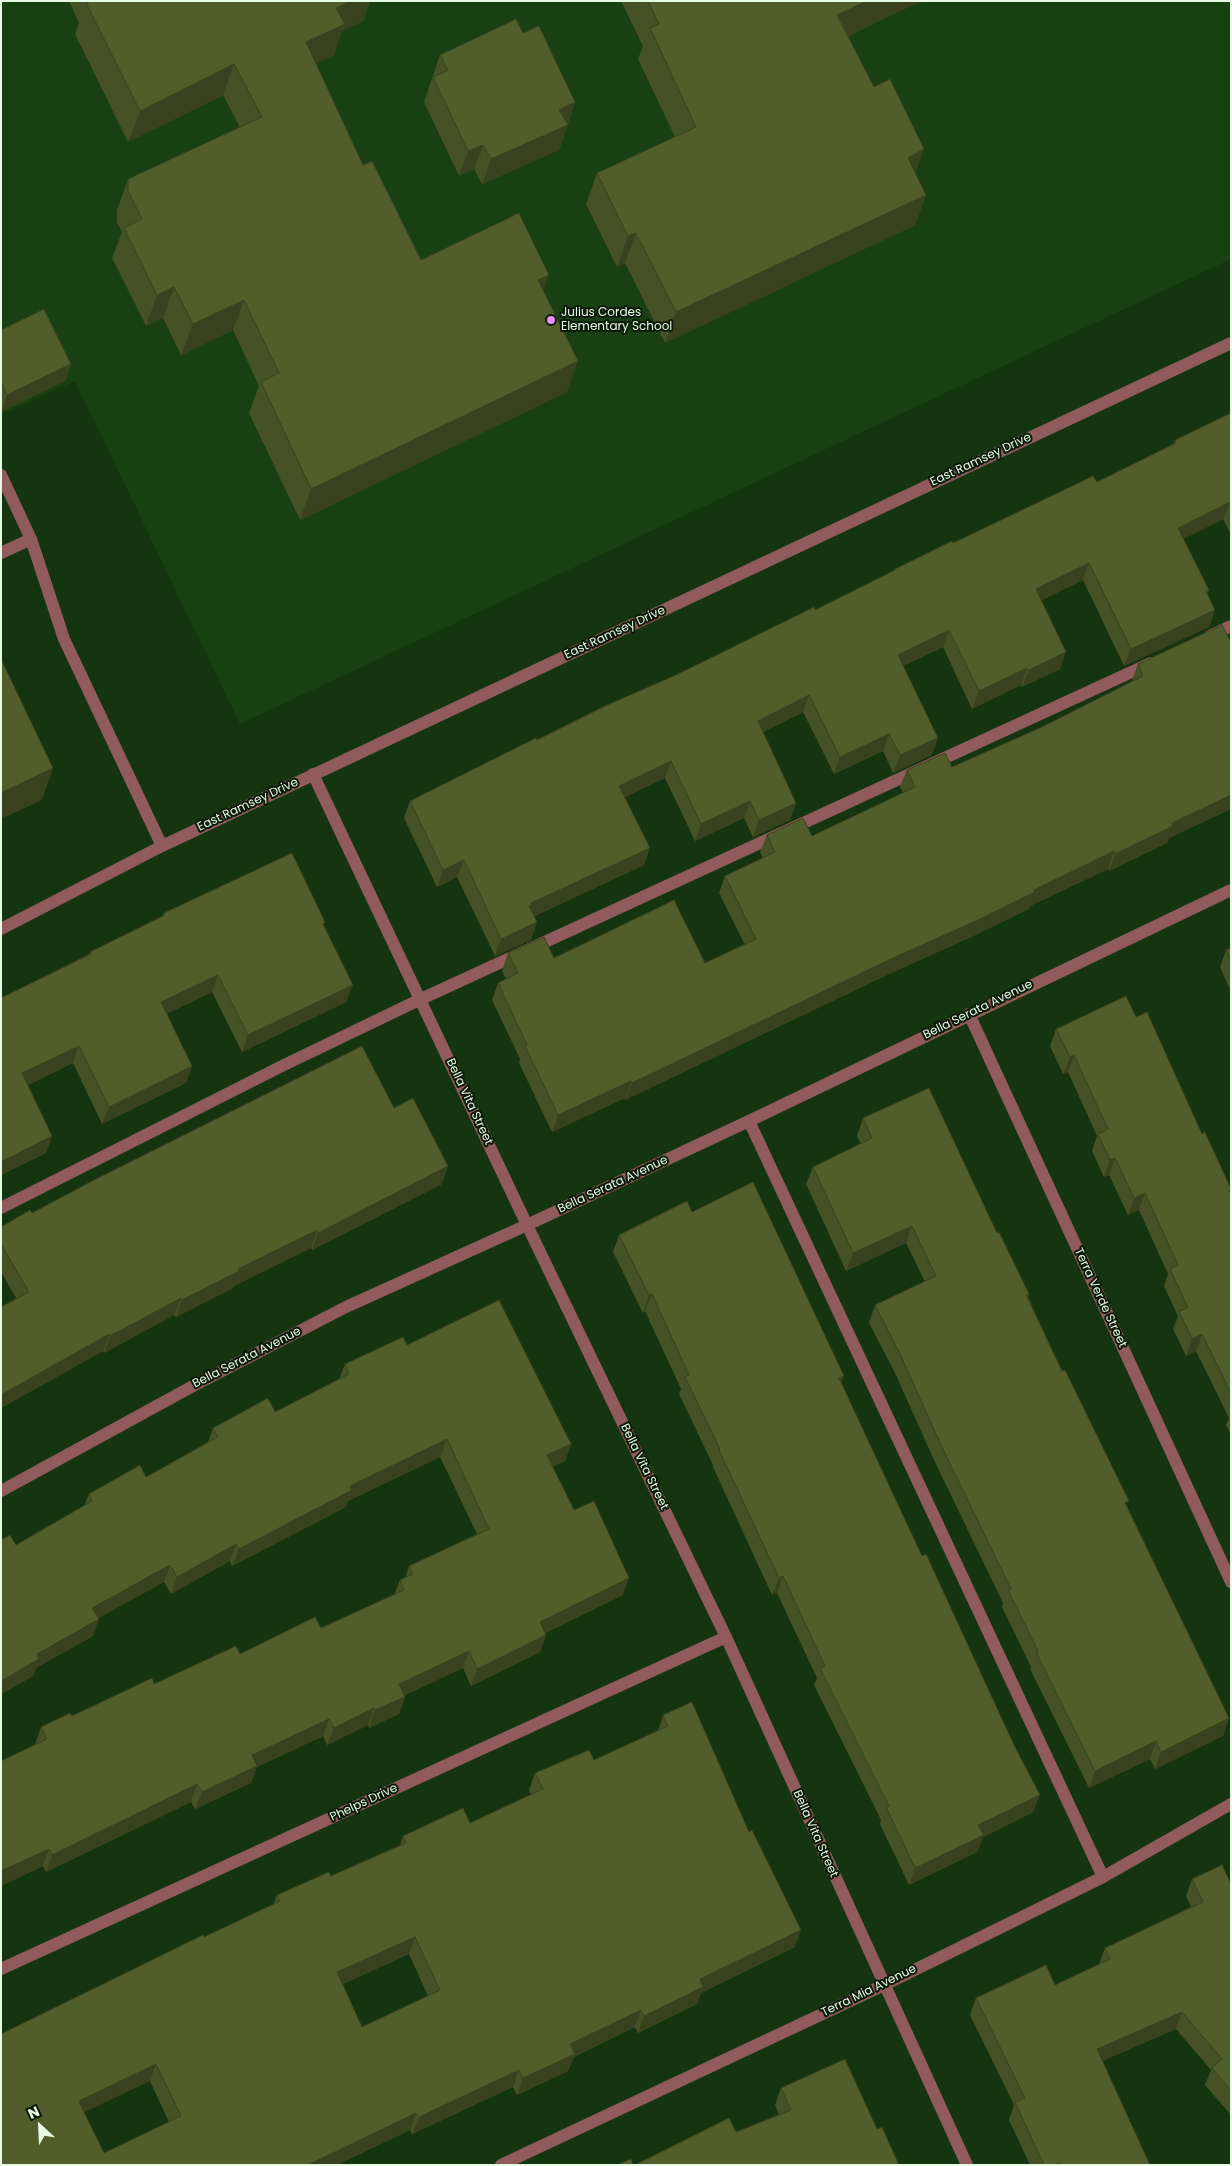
<!DOCTYPE html>
<html>
<head>
<meta charset="utf-8">
<style>
	body { margin:0 }
	#map { position:relative; width:1232px; height:2166px; overflow:hidden; background:#14350f; font-family:Poppins,sans-serif }
	canvas { display:block }
	.frame { position:absolute; inset:0; border:2px solid #e7fbe4; pointer-events:none }
	.north { position:absolute; left:15px; top:2101px; width:50px; height:50px; -webkit-text-stroke:4px #0b1908; paint-order:stroke; rotate:335deg; font-size:14px; font-weight:700; line-height:20px; text-align:center; color:#e7fbe4 }
	.north::after { content:''; display:block; margin:auto; width:18px; height:22px; background:#e7fbe4; clip-path:polygon(50% 0,100% 100%,50% 72%,0 100%) }
</style>
</head>
<body>
<div id="map">
<canvas width="1232" height="2166"></canvas>
<div class="frame"></div>
<div class="north">N</div>
</div>
<script>
const context = document.querySelector('canvas').getContext('2d');
context.lineJoin = 'round';
function fillPath(path, color) { context.fillStyle = color; context.fill(path, 'evenodd'); }
const toPath = rows => new Path2D(rows.map(r => 'M' + r).join(''));
function strokePath(path, color, width, dash) { context.strokeStyle = color; context.lineWidth = width; context.lineCap = dash ? 'butt' : 'round'; context.setLineDash(dash || []); context.stroke(path); }
function write(font, color, halo, rows, align = 'center') {
  context.font = font + ' Poppins,sans-serif'; context.lineWidth = 4; context.setLineDash([]); context.textBaseline = 'middle'; context.strokeStyle = halo; context.fillStyle = color; for (const [text, x, y, turn = 0] of rows) {
    context.save(); context.translate(x, y); context.rotate((+turn || 0) * Math.PI / 180); context.textAlign = isNaN(turn) ? turn : align; if (halo) context.strokeText(text, 0, 0); context.fillText(text, 0, 0); context.restore();
  }
}
const built = toPath([
	[1,1,1231,1,1231,259,240,724,75,381,1,415]
]);
const minor = toPath([
	[1,475,31,539,64,639,162,846],
	[1,553,31,539],
	[1210,636,1231,626],
	[313,774,527,1225,726,1637,967,2165],
	[1,929,162,846,1231,343],
	[969,1014,1231,1582],
	[749,1121,1103,1877],
	[1,1208,282,1066,421,999,1151,663],
	[1,1491,193,1386,346,1307,527,1225,749,1121,1231,890],
	[1,1969,726,1637],
	[501,2165,884,1985,1103,1877,1231,1804]
]);
const wall = toPath([
	[69,1,370,1,363,21,342,31,334,55,315,63,363,165,421,260,544,291,567,392,300,520,249,413,259,386,233,330,181,355,163,318,146,326,112,258,122,232,117,222,117,210,128,179,240,127,223,95,128,142,75,34,79,23],
	[621,1,921,1,848,36,874,87,924,149,915,173,926,195,915,225,665,343,625,263,617,267,586,204,597,173,675,137,638,59,643,46],
	[523,33,575,102,559,150,482,184,474,169,459,176,424,102,440,55],
	[1,330,71,364,65,381,1,412],
	[1231,413,1231,535,1223,519,1183,539,1209,590,1207,594,1215,610,1209,627,1124,666,1083,580,1042,600,1060,669,1022,687,1021,685,972,709,943,647,903,666,932,755,893,773,883,751,834,774,803,712,763,732,796,803,790,820,753,837,744,818,695,841,665,778,625,797,644,865,534,916,531,940,495,956,457,877,437,887,404,818,410,801,537,740,815,610,894,571,895,569,1097,482,1173,444,1175,440],
	[1231,642,1231,809,1169,838,1167,843,1109,871,1108,869,1030,906,1029,909,971,937,889,974,625,1100,625,1098,552,1132,519,1063,520,1059,492,1000,498,983,506,979,502,971,508,953,554,958,705,963,745,945,719,893,725,876,763,858,760,852,767,835,812,836,903,793,900,787,907,770,952,767,1042,727,1132,681,1138,664],
	[164,913,324,926,346,1002,242,1052,212,992,166,1014,192,1066,186,1083,102,1124,73,1063,28,1085,52,1136,46,1153,1,1175,1,998,89,954,90,952,162,916],
	[1231,948,1231,992,1220,967,1226,950],
	[1136,1017,1202,1134,1231,1194,1231,1435,1226,1425,1229,1418,1196,1351,1186,1356,1173,1329,1178,1316,1164,1286,1168,1274,1139,1210,1128,1215,1109,1175,1104,1177,1092,1151,1097,1136,1068,1072,1063,1074,1050,1046,1056,1029],
	[394,1108,442,1184,312,1250,311,1248,234,1286,233,1288,176,1317,174,1315,104,1353,103,1351,1,1408,1,1307,16,1298,1,1272,1,1227,32,1213],
	[863,1118,997,1233,1029,1294,1028,1297,1062,1371,1229,1718,1223,1736,1155,1769,1150,1759,1089,1788,1030,1669,1031,1667,1002,1607,1003,1603,934,1460,895,1373,869,1323,875,1305,925,1282,906,1243,846,1271,806,1184,813,1167,861,1144,857,1136],
	[692,1212,844,1376,841,1383,1033,1812,983,1837,977,1852,909,1885,880,1824,881,1820,814,1685,817,1678,777,1593,772,1595,713,1467,713,1465,679,1394,681,1389,645,1311,643,1313,613,1252,619,1235],
	[407,1345,571,1444,565,1461,553,1467,574,1510,623,1595,545,1633,546,1635,540,1652,471,1686,463,1668,404,1695,405,1697,399,1714,369,1728,368,1725,327,1745,323,1736,257,1767,251,1783,195,1809,191,1802,46,1872,43,1866,1,1886,1,1761,35,1745,41,1727,154,1684,240,1654,321,1628,394,1595,400,1580,405,1578,409,1566,477,1534,440,1457,348,1501,346,1507,232,1566,230,1561,171,1594,164,1582,98,1618,93,1636,36,1668,33,1676,1,1694,1,1540,16,1545,84,1506,89,1494,146,1477,208,1442,213,1428,275,1412,339,1379,345,1364],
	[663,1715,795,1947,701,1993,697,2004,638,2033,635,2027,574,2057,568,2071,517,2095,513,2087,412,2134,410,2130,337,2165,1,2165,204,1937,273,1905,277,1895,331,1876,400,1845,403,1836,470,1823,531,1794,529,1790,535,1773,594,1760,658,1731],
	[409,1954,428,1996,362,2027,343,1984],
	[150,2081,169,2122,104,2153,84,2112],
	[1192,1879,1231,1884,1231,2115,1205,2085,1211,2070,1176,2029,1102,2061,1150,2165,1030,2165,1009,2120,1014,2105,970,2015,976,1998,1055,1985,1099,1964,1105,1948,1191,1907,1186,1896],
	[781,2088,877,2129,736,2132,779,2115,775,2105]
]);
const shadedWall = toPath([
	[351,1,370,1,363,21,342,31,334,55,294,73,306,42,336,8],
	[867,1,921,1,826,46,837,15],
	[234,64,223,95,128,142,140,111],
	[575,102,566,126,568,125,559,150,482,184,491,159,559,110],
	[483,145,474,169,459,176,468,151],
	[924,149,913,180,908,158],
	[926,195,915,225,665,343,676,312],
	[636,233,625,263,617,267,628,236],
	[549,275,538,306,538,280],
	[174,287,163,318,146,326,157,295],
	[244,300,233,330,181,355,193,324],
	[578,361,567,392,300,520,311,489],
	[71,364,65,381,1,412,7,395],
	[1230,502,1223,519,1171,545,1178,528],
	[1089,563,1083,580,1030,606,1036,589],
	[1215,610,1209,627,1124,666,1131,649],
	[949,630,943,647,891,672,898,655],
	[1066,652,1060,669,1022,687,1029,670],
	[1027,668,1021,685,972,709,979,691],
	[809,695,803,712,752,738,758,721],
	[889,734,883,751,834,774,840,757],
	[938,738,932,755,893,773,900,755],
	[671,761,665,778,613,803,619,786],
	[53,768,42,800,1,819,1,793],
	[1231,795,1231,809,1169,838,1167,843,1109,871,1115,854,1172,823],
	[750,801,744,818,695,841,701,824],
	[796,803,790,820,753,837,759,820],
	[650,848,644,865,527,920,523,924,531,903],
	[1114,851,1108,869,1030,906,1029,909,971,937,889,974,625,1100,632,1083],
	[464,860,457,877,437,887,443,870],
	[537,922,531,940,495,956,501,939],
	[218,975,212,992,154,1020,161,1002],
	[353,985,346,1002,242,1052,248,1035],
	[79,1046,73,1063,16,1090,22,1073],
	[1074,1055,1068,1072,1063,1074,1070,1057],
	[192,1066,186,1083,102,1124,109,1107],
	[631,1081,625,1098,552,1132,558,1115],
	[52,1136,46,1153,1,1175,1,1162],
	[1115,1158,1109,1175,1104,1177,1110,1160],
	[448,1166,442,1184,312,1250,318,1233],
	[1145,1193,1139,1210,1128,1215,1134,1198],
	[912,1226,906,1243,846,1271,853,1253],
	[317,1230,311,1248,234,1286,233,1288,176,1317,182,1300,238,1269],
	[652,1294,645,1311,643,1313,649,1295],
	[181,1298,174,1315,104,1353,110,1336],
	[109,1334,103,1351,1,1408,1,1395],
	[1202,1334,1196,1351,1186,1356,1192,1339],
	[844,1376,838,1393,839,1378],
	[447,1439,440,1457,348,1501,346,1507,232,1566,239,1549,350,1486],
	[571,1444,565,1461,541,1472,547,1455],
	[236,1544,230,1561,171,1594,177,1577],
	[170,1565,164,1582,86,1625,92,1608],
	[783,1576,777,1593,772,1595,779,1578],
	[629,1578,623,1595,534,1639,540,1622],
	[99,1619,93,1636,36,1668,33,1676,1,1694,1,1681,37,1654],
	[546,1635,540,1652,471,1686,477,1669],
	[469,1651,463,1668,393,1701,399,1684],
	[405,1697,399,1714,369,1728,375,1710],
	[374,1708,368,1725,327,1745,334,1728],
	[1229,1718,1223,1736,1155,1769,1161,1752],
	[329,1719,323,1736,257,1767,251,1783,195,1809,202,1792,252,1755],
	[1156,1741,1150,1759,1089,1788,1095,1771],
	[197,1784,191,1802,46,1872,52,1855],
	[1040,1795,1033,1812,983,1837,977,1852,909,1885,915,1868,978,1825],
	[49,1849,43,1866,1,1886,1,1871],
	[801,1930,795,1947,701,1993,697,2004,638,2033,644,2016,700,1979],
	[415,1937,409,1954,331,1989,337,1972],
	[641,2010,635,2027,574,2057,568,2071,517,2095,523,2078,570,2044],
	[1182,2012,1176,2029,1091,2066,1097,2049],
	[156,2064,150,2081,74,2117,81,2100],
	[519,2070,513,2087,412,2134,419,2117],
	[416,2113,410,2130,337,2165,308,2165]
]);
const building = toPath([
	[90,1,351,1,336,8,345,24,306,42,363,165,372,161,421,260,519,213,549,275,538,280,578,361,311,489,261,382,279,373,244,300,193,324,174,287,157,295,124,228,142,219,128,191,128,179,262,117,234,64,140,111,86,3,90,1],
	[648,1,867,1,837,15,874,87,890,79,924,149,908,158,926,195,676,312,636,233,628,236,597,173,696,127,650,28,659,24,648,1],
	[516,19,523,33,539,26,575,102,559,110,568,125,491,159,483,145,468,151,433,77,448,70,440,55,516,19],
	[44,309,71,364,7,395,1,382,1,330,44,309],
	[1231,413,1231,505,1230,502,1178,528,1209,590,1206,591,1215,610,1131,649,1089,563,1036,589,1066,652,1029,670,1027,668,979,691,949,630,898,655,938,738,900,755,889,734,840,757,809,695,758,721,796,803,759,820,750,801,701,824,671,761,619,786,650,848,531,903,532,905,529,906,537,922,501,939,464,860,443,870,410,801,536,738,537,740,605,706,676,675,814,607,815,610,895,570,895,569,952,541,953,543,1093,476,1097,482,1176,443,1175,440,1231,413],
	[1222,625,1231,642,1231,795,1172,823,1173,826,1115,854,1114,851,1034,890,1035,892,978,920,895,957,632,1083,631,1081,558,1115,525,1046,527,1045,498,983,518,973,508,953,544,937,554,958,674,900,705,963,756,939,725,876,775,852,767,835,803,818,812,836,915,787,907,770,945,753,952,767,1042,727,1143,676,1138,664,1222,625],
	[1,659,53,768,1,793,1,659],
	[292,853,325,922,323,924,353,985,248,1035,218,975,161,1002,192,1066,109,1107,79,1046,22,1073,52,1136,1,1162,1,998,91,954,90,952,165,915,164,913,292,853],
	[1231,948,1231,961,1226,950,1231,948],
	[1126,996,1136,1017,1147,1012,1202,1134,1205,1132,1231,1189,1229,1190,1231,1194,1231,1393,1202,1334,1192,1339,1179,1311,1188,1308,1170,1269,1178,1265,1145,1193,1134,1198,1115,1158,1110,1160,1098,1134,1108,1129,1074,1055,1070,1057,1056,1029,1126,996],
	[362,1046,394,1108,413,1098,448,1166,318,1233,317,1230,238,1269,239,1271,182,1300,181,1298,110,1336,109,1334,1,1395,1,1307,29,1292,1,1244,1,1227,30,1210,32,1213,92,1181,362,1046],
	[929,1088,997,1233,999,1232,1029,1294,1026,1295,1062,1371,1065,1370,1129,1501,1125,1503,1229,1718,1161,1752,1156,1741,1095,1771,1036,1652,1038,1651,1008,1590,1011,1589,940,1443,901,1356,875,1305,936,1276,912,1226,853,1253,813,1167,872,1138,863,1118,929,1088],
	[753,1182,844,1376,839,1378,922,1556,926,1554,1014,1745,1040,1795,978,1825,984,1835,915,1868,886,1807,889,1806,820,1668,825,1666,783,1576,779,1578,719,1450,720,1449,685,1377,689,1375,652,1294,649,1295,619,1235,687,1201,692,1212,753,1182],
	[499,1300,571,1444,547,1455,574,1510,594,1501,629,1578,540,1622,546,1635,477,1669,469,1651,399,1684,405,1697,375,1710,374,1708,334,1728,329,1719,252,1755,257,1766,202,1792,197,1784,52,1855,49,1849,1,1871,1,1761,47,1739,41,1727,70,1713,72,1716,152,1678,154,1684,236,1646,240,1654,315,1617,321,1628,404,1590,400,1580,413,1574,409,1566,489,1529,447,1439,350,1486,352,1490,239,1549,236,1544,177,1577,170,1565,92,1608,99,1619,37,1654,39,1659,1,1681,1,1540,10,1535,16,1545,92,1501,89,1494,140,1465,146,1477,218,1437,213,1428,268,1398,275,1412,349,1374,345,1364,403,1337,407,1345,499,1300],
	[692,1702,749,1832,752,1830,801,1930,700,1979,703,1987,644,2016,641,2010,570,2044,575,2054,523,2078,519,2070,419,2117,416,2113,308,2165,1,2165,1,2034,203,1935,204,1937,280,1901,277,1895,329,1872,331,1876,406,1843,403,1836,463,1808,470,1823,543,1789,535,1773,589,1750,594,1760,668,1726,663,1715,692,1702],
	[415,1937,440,1990,362,2027,337,1972,415,1937],
	[156,2064,181,2116,104,2153,79,2102,81,2100,156,2064],
	[1222,1865,1231,1884,1231,2091,1212,2068,1222,2059,1182,2012,1097,2049,1150,2165,1061,2165,1060,2163,1055,2165,1044,2165,1015,2102,1025,2098,976,1998,1046,1965,1055,1985,1110,1959,1105,1948,1203,1902,1192,1879,1222,1865],
	[845,2059,877,2129,882,2127,899,2165,635,2165,729,2118,736,2132,791,2110,781,2088,845,2059],
	[631,2159,633,2165,617,2165,631,2159]
]);
const markers = [
	[551,320,5,"#eb8dfc"]
];
const poiNames = [
	["Julius Cordes",561,313],
	["Elementary School",561,327]
];
const streetNames = [
	["East Ramsey Drive",981,460,-25],
	["East Ramsey Drive",615,633,-25],
	["East Ramsey Drive",248,805,-25],
	["Bella Serata Avenue",978,1010,-26],
	["Bella Vita Street",469,1102,65],
	["Bella Serata Avenue",613,1185,-25],
	["Terra Verde Street",1100,1298,65],
	["Bella Serata Avenue",247,1358,-27],
	["Bella Vita Street",644,1467,64],
	["Phelps Drive",364,1803,-25],
	["Bella Vita Street",815,1834,66],
	["Terra Mia Avenue",869,1991,-26]
];
fillPath(built, '#194013');
strokePath(minor, '#905b5a', 12);
fillPath(wall, '#465125');
fillPath(shadedWall, '#39421e');
fillPath(building, '#515e2b');
strokePath(building, '#39421e', 1);
for (const [x, y, r, color] of markers) { const dot = new Path2D(); dot.arc(x, y, r, 0, 2 * Math.PI); context.fillStyle = color; context.fill(dot); strokePath(dot, '#0b1908', 2); }
write('12px', '#e7fbe4', '#0b1908', poiNames, 'left');
write('12px', '#e7fbe4', '#0b1908', streetNames);
</script>
</body>
</html>
